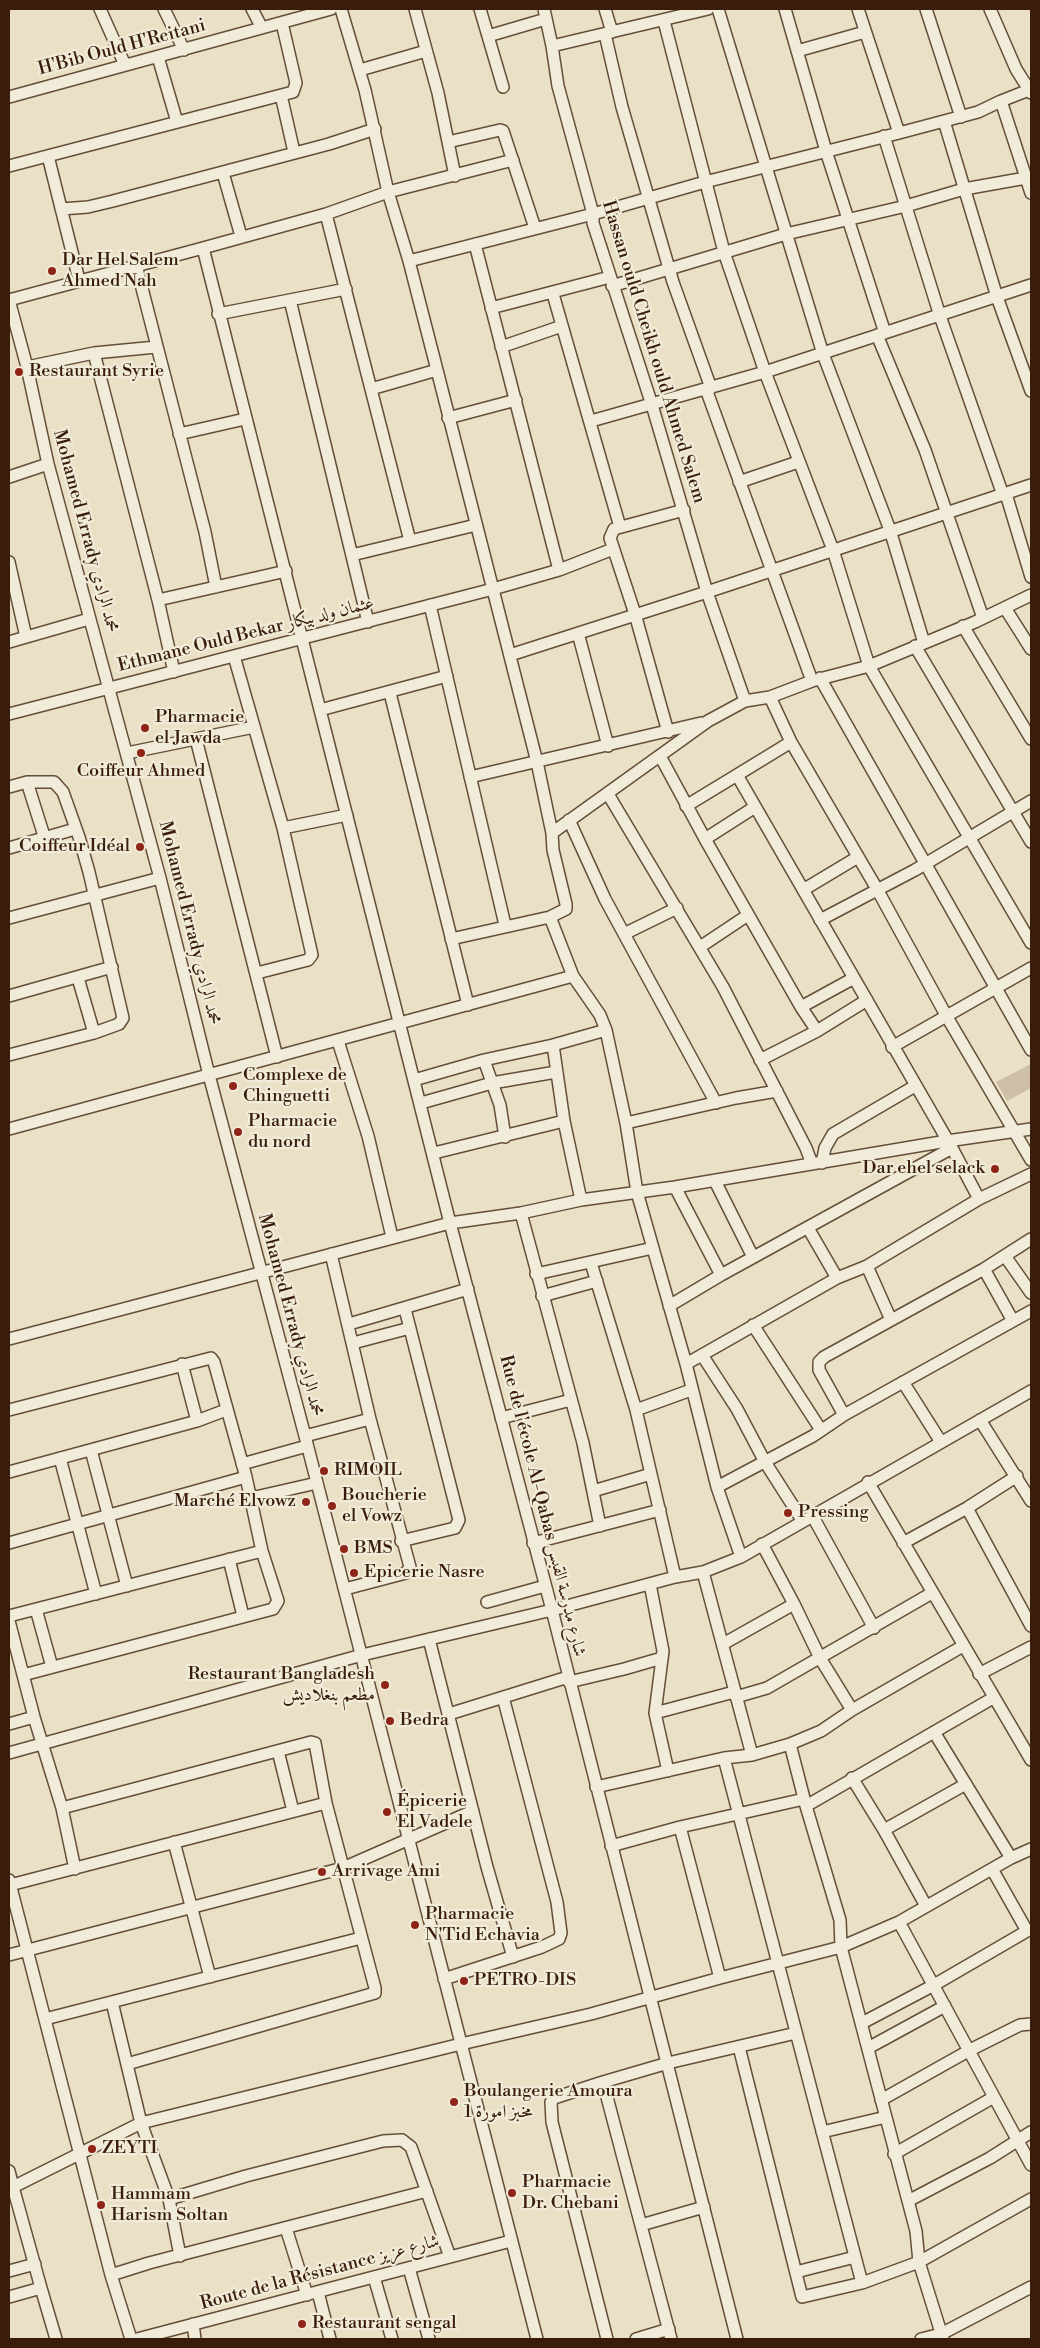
<!DOCTYPE html>
<html>
<head>
<meta charset="utf-8">
<style>
	body { margin:0 }
	#map { position:relative; width:1040px; height:2348px; overflow:hidden; background:#eae0c5; font-family:"Libre Bodoni",serif }
	canvas { display:block }
	.frame { position:absolute; inset:0; border:10px solid #391d0a; pointer-events:none }
</style>
</head>
<body>
<div id="map">
<canvas width="1040" height="2348"></canvas>
<div class="frame"></div>
</div>
<script>
const context = document.querySelector('canvas').getContext('2d');
context.lineJoin = 'round';
function fillPath(path, color) { context.fillStyle = color; context.fill(path, 'evenodd'); }
const toPath = rows => new Path2D(rows.map(r => 'M' + r).join(''));
function strokePath(path, color, width, dash) { context.strokeStyle = color; context.lineWidth = width; context.lineCap = dash ? 'butt' : 'round'; context.setLineDash(dash || []); context.stroke(path); }
function write(font, color, halo, rows, align = 'center') {
  context.font = font + ' "Libre Bodoni",Amiri,serif'; context.lineWidth = 4.5; context.setLineDash([]); context.textBaseline = 'middle'; context.strokeStyle = halo; context.fillStyle = color; for (const [text, x, y, turn = 0] of rows) {
    context.save(); context.translate(x, y); context.rotate((+turn || 0) * Math.PI / 180); context.textAlign = isNaN(turn) ? turn : align; if (halo) context.strokeText(text, 0, 0); context.fillText(text, 0, 0); context.restore();
  }
}
const green = toPath([
	[1031,1064,1031,1088,1007,1101,996,1082]
]);
const minor = toPath([
	[100,9,125,65],
	[164,9,184,50],
	[252,9,262,28],
	[341,9,365,90,388,192,409,261,437,370,537,762,552,833,553,850,566,904,566,909,550,917,451,939],
	[415,9,438,93,455,176],
	[480,9,503,87],
	[544,9,552,46,558,86,593,214,593,223,652,405,707,592,745,701],
	[605,9,612,32],
	[718,9,823,354,890,530,924,643],
	[785,9,826,151,885,333],
	[858,9,899,133],
	[926,9,961,117],
	[990,9,1016,69,1031,93],
	[664,21,724,252,765,372,833,550,869,666,1031,943],
	[605,34,622,107,673,282,711,388],
	[488,36,546,19],
	[552,46,708,9],
	[797,51,865,32],
	[158,57,177,122],
	[360,70,426,51],
	[281,95,294,152],
	[9,97,331,9],
	[1001,101,1029,90],
	[944,121,997,297,1031,391],
	[884,136,940,316,1003,495],
	[448,142,500,130,503,131,535,228],
	[48,156,79,280],
	[9,166,293,92,296,83,282,23],
	[223,173,241,236],
	[61,209,88,207,113,201,329,144,375,129],
	[326,214,410,541],
	[475,244,559,570],
	[203,248,450,1223,552,1610,737,2339],
	[409,261,593,214,705,182,899,133,978,112,1001,101,1031,193],
	[136,265,205,532,216,587],
	[612,286,786,234,906,206,964,189,1026,178],
	[553,294,620,527],
	[9,300,27,367,48,464,160,878,209,1075,305,1436,537,2339],
	[9,300,203,248,326,214,388,192,513,160],
	[290,300,368,622],
	[491,308,610,277],
	[218,314,346,289],
	[877,335,925,450,983,618],
	[501,347,562,326],
	[94,353,158,600,174,672],
	[27,367,94,353,156,347],
	[371,389,437,370],
	[706,389,812,681],
	[448,418,516,400],
	[591,421,765,372,1031,285],
	[179,434,245,419],
	[9,477,48,464],
	[739,482,798,462],
	[1006,494,1031,577],
	[352,555,476,525],
	[9,562,26,637],
	[158,600,286,571],
	[430,605,505,925],
	[1005,608,1031,649],
	[963,626,1031,739],
	[578,633,608,746],
	[9,642,89,619],
	[915,646,1031,842],
	[510,655,707,592,1031,485],
	[234,656,283,828,312,955,308,960,257,973],
	[820,678,1031,1050],
	[390,693,468,1005],
	[770,697,791,742,877,889,947,1017,1031,1160],
	[320,710,447,676],
	[9,714,493,589,559,570,613,549],
	[668,732,635,614,610,538,614,529,684,510],
	[196,739,277,1057],
	[791,742,737,775,952,1148,979,1199],
	[127,753,254,727],
	[660,756,705,839],
	[470,777,701,723],
	[27,782,45,839],
	[9,787,27,782,54,782,63,792,79,837,89,872,123,1018,119,1024,94,1033,9,1055],
	[608,794,723,987,806,1148,812,1164],
	[686,806,737,775],
	[755,807,705,839,801,1007,854,978],
	[569,820,605,899,716,1103],
	[283,828,347,815],
	[552,833,708,721,745,701,770,697,812,681,869,666,975,622,1031,595],
	[9,848,75,829],
	[803,890,858,857],
	[550,917,573,976,600,1015,606,1030,626,1123,637,1192,686,1364,717,1487,741,1557],
	[9,918,160,878],
	[820,920,915,870,1031,801],
	[624,934,677,908],
	[700,947,748,915],
	[78,978,94,1033],
	[9,996,112,967],
	[801,1007,817,1031],
	[338,1041,368,1136,392,1237],
	[553,1045,564,1121,581,1200],
	[892,1047,1031,968],
	[484,1060,500,1105,505,1137],
	[760,1060,817,1031,867,1000],
	[414,1080,484,1060,553,1045,606,1030],
	[421,1103,492,1083,556,1072],
	[626,1123,736,1098,777,1091],
	[9,1129,573,976],
	[434,1153,564,1121],
	[822,1163,825,1148,833,1134,915,1086],
	[715,1181,753,1257],
	[675,1187,721,1275],
	[521,1213,583,1443,600,1526],
	[808,1228,837,1278],
	[331,1254,370,1419,410,1567,406,1573,345,1589],
	[1005,1256,1031,1293],
	[591,1263,636,1410,675,1577],
	[867,1266,891,1320],
	[984,1269,1013,1321],
	[536,1274,653,1248],
	[542,1296,597,1281],
	[669,1306,721,1275,952,1148],
	[349,1324,468,1289],
	[753,1325,821,1430],
	[9,1339,450,1223,521,1213,581,1200,675,1187,947,1141,1031,1129],
	[353,1343,410,1328],
	[702,1355,737,1409,765,1462,802,1520],
	[182,1364,197,1421],
	[686,1364,837,1278,867,1266,979,1199,1031,1174],
	[903,1382,941,1442],
	[9,1410,211,1358,214,1362,246,1477,262,1551,278,1601,273,1609,23,1675],
	[636,1410,691,1390],
	[844,1415,819,1370,819,1362,824,1357,984,1269,1031,1239],
	[501,1418,571,1400],
	[980,1420,1031,1501],
	[305,1436,370,1419],
	[91,1450,127,1586],
	[60,1458,96,1594],
	[242,1464,307,1446],
	[9,1472,197,1421,226,1410],
	[868,1482,1031,1760],
	[717,1487,813,1436,844,1415,1031,1311],
	[593,1491,651,1474],
	[251,1498,317,1483],
	[967,1508,1031,1626],
	[812,1515,874,1628],
	[401,1541,455,1528,459,1520,405,1309],
	[9,1543,246,1477],
	[533,1543,660,1510],
	[903,1543,967,1508,1017,1476],
	[762,1544,794,1604,820,1658,852,1710],
	[229,1559,243,1616],
	[703,1572,752,1755],
	[650,1584,663,1651,655,1713,668,1771],
	[487,1602,545,1586],
	[36,1609,52,1667],
	[9,1616,262,1551],
	[9,1621,34,1717,62,1808,75,1869],
	[429,1639,487,1867,513,1957],
	[723,1644,794,1604],
	[979,1674,1031,1647],
	[569,1682,624,1669,662,1658],
	[736,1697,767,1688,932,1593],
	[655,1713,734,1692],
	[449,1714,568,1677],
	[9,1724,34,1717],
	[934,1732,1011,1858],
	[790,1744,806,1806,840,1920,841,1947,899,1922,1011,1858,1031,1849],
	[278,1751,293,1811],
	[9,1753,362,1655,552,1610,675,1577,703,1572,741,1557,1031,1391],
	[724,1758,862,2283],
	[852,1778,884,1830,926,1906],
	[596,1787,724,1758,752,1755,790,1744,821,1731,852,1710,963,1646],
	[806,1806,993,1698],
	[62,1808,311,1742,315,1743,326,1803,375,1988,375,1993,127,2064],
	[680,1827,720,1978],
	[884,1830,966,1784],
	[174,1842,210,1977],
	[611,1846,680,1827,804,1799],
	[9,1880,111,2275,131,2339],
	[10,1885,326,1803],
	[899,1922,1031,2165],
	[9,1955,343,1868,473,1811],
	[444,1979,542,1947,559,1939,561,1933,557,1902,503,1697],
	[112,2002,141,2123,169,2199,180,2256],
	[45,2019,361,1938],
	[862,2023,934,1985,1027,1931,992,1869],
	[739,2047,802,2297,862,2283,919,2262,1031,2199],
	[868,2048,945,2006],
	[603,2082,671,2339],
	[881,2100,970,2050,1020,2025,1031,2024],
	[822,2132,886,2117],
	[894,2154,994,2097],
	[9,2171,13,2187],
	[169,2199,246,2176,383,2141,402,2140,411,2147,450,2257],
	[908,2201,990,2158,1031,2132],
	[641,2225,704,2207],
	[286,2228,307,2295],
	[409,2268,429,2339],
	[9,2271,35,2264],
	[796,2272,855,2257],
	[111,2275,149,2263,427,2191],
	[374,2277,392,2339],
	[41,2288,13,2187,141,2123,461,2044,591,2014,720,1978,841,1947,916,2231,919,2262,943,2339],
	[318,2292,330,2339],
	[9,2297,41,2288,56,2339],
	[193,2324,195,2339],
	[137,2339,511,2241],
	[607,2339,552,2122,551,2102,554,2098,603,2082,668,2063,796,2033],
	[636,2339,669,2329],
	[921,2339,941,2334,1031,2287]
]);
const markers = [
	[52,271,5,"#8f2418"],
	[19,372,5,"#8f2418"],
	[145,728,5,"#8f2418"],
	[141,753,5,"#8f2418"],
	[140,847,5,"#8f2418"],
	[233,1086,5,"#8f2418"],
	[238,1132,5,"#8f2418"],
	[995,1169,5,"#8f2418"],
	[324,1471,5,"#8f2418"],
	[306,1502,5,"#8f2418"],
	[332,1506,5,"#8f2418"],
	[788,1513,5,"#8f2418"],
	[344,1549,5,"#8f2418"],
	[354,1573,5,"#8f2418"],
	[385,1685,5,"#8f2418"],
	[390,1721,5,"#8f2418"],
	[387,1812,5,"#8f2418"],
	[322,1872,5,"#8f2418"],
	[415,1925,5,"#8f2418"],
	[464,1981,5,"#8f2418"],
	[454,2102,5,"#8f2418"],
	[92,2149,5,"#8f2418"],
	[512,2193,5,"#8f2418"],
	[101,2205,5,"#8f2418"],
	[302,2324,5,"#8f2418"]
];
const streetNames = [
	["H'Bib Ould H'Reitani",122,48,-15],
	["Hassan ould Cheikh ould Ahmed Salem",653,352,73],
	["Mohamed Errady محمد الرادي",85,531,75],
	["Ethmane Ould Bekar عثمان ولد بيكار",246,635,-14],
	["Mohamed Errady محمد الرادي",189,923,76],
	["Mohamed Errady محمد الرادي",290,1315,75],
	["Rue de l'école Al-Qabas شارع مدرسة القبس",542,1506,76],
	["Route de la Résistance شارع عزيز",320,2273,-15]
];
const poiNames = [
	["Dar Hel Salem",62,261],
	["Ahmed Nah",62,282],
	["Restaurant Syrie",29,372],
	["Pharmacie",155,718],
	["el Jawda",155,739],
	["Coiffeur Ahmed",141,772,"center"],
	["Coiffeur Idéal",130,847,"right"],
	["Complexe de",243,1076],
	["Chinguetti",243,1097],
	["Pharmacie",248,1122],
	["du nord",248,1143],
	["Dar ehel selack",985,1169,"right"],
	["RIMOIL",334,1471],
	["Boucherie",342,1496],
	["el Vowz",342,1517],
	["Marché Elvowz",296,1502,"right"],
	["Pressing",798,1513],
	["BMS",354,1549],
	["Epicerie Nasre",364,1573],
	["Restaurant Bangladesh",375,1675,"right"],
	["مطعم بنغلاديش",375,1696,"right"],
	["Bedra",400,1721],
	["Épicerie",397,1802],
	["El Vadele",397,1823],
	["Arrivage Ami",332,1872],
	["Pharmacie",425,1915],
	["N'Tid Echavia",425,1936],
	["PETRO-DIS",474,1981],
	["Boulangerie Amoura",464,2092],
	["1 مخبز امورة",464,2113],
	["ZEYTI",102,2149],
	["Pharmacie",522,2183],
	["Dr. Chebani",522,2204],
	["Hammam",111,2195],
	["Harism Soltan",111,2216],
	["Restaurant sengal",312,2324]
];
fillPath(green, '#ccbfa5');
strokePath(minor, '#654e39', 14);
strokePath(minor, '#f1ebd9', 11);
for (const [x, y, r, color] of markers) { const dot = new Path2D(); dot.arc(x, y, r, 0, 2 * Math.PI); context.fillStyle = color; context.fill(dot); strokePath(dot, '#f1ebd9', 2); }
write('18px', '#391d0a', '#f1ebd9', streetNames);
write('18px', '#391d0a', '#f1ebd9', poiNames, 'left');
</script>
</body>
</html>
